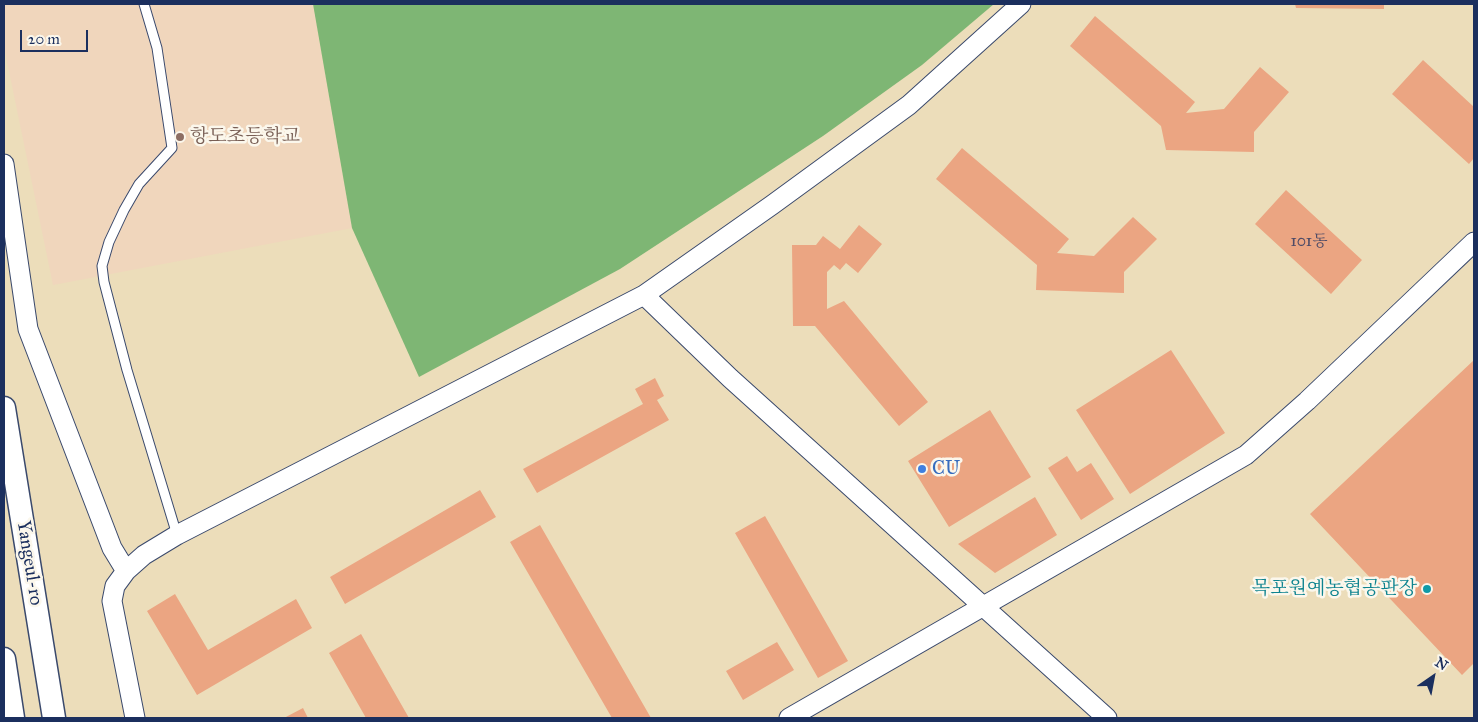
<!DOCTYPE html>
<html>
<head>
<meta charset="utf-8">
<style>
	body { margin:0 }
	#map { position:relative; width:1478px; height:722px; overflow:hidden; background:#ecddba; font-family:"IM FELL Great Primer",serif }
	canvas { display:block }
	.frame { position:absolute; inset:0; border:5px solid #1b2f5e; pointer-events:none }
	.north { position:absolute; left:1408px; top:652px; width:50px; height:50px; -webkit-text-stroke:4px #fbf7ec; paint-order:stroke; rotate:33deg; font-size:14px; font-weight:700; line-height:20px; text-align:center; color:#1b2f5e }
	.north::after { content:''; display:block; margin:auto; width:18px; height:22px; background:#1b2f5e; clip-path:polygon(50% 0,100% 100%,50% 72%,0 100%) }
	.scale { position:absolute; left:20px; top:30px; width:68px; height:22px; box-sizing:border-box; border:2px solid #1b2f5e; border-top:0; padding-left:6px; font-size:15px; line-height:18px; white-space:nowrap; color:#1b2f5e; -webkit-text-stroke:4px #fbf7ec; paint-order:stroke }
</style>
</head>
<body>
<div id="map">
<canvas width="1478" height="722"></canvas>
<div class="frame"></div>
<div class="north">N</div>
<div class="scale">20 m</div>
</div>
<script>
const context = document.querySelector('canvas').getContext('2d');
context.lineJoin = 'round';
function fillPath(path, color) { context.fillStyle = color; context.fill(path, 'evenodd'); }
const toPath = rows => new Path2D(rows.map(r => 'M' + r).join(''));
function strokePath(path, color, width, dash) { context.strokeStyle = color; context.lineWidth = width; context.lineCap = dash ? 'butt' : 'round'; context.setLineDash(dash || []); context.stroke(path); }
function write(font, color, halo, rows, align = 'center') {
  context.font = font + ' "IM FELL Great Primer","Noto Serif KR",serif'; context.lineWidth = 5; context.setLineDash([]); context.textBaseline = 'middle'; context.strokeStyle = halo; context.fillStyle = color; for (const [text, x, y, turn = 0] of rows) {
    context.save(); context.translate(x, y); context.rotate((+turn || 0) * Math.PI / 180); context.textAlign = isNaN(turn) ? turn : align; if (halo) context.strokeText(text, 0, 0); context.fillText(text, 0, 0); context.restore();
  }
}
const built = toPath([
	[4,4,313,4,352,228,53,285,4,47]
]);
const forest = toPath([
	[313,4,994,4,922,65,823,136,620,269,419,377,352,228]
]);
const building = toPath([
	[1295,4,1384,4,1384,9,1296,8],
	[1095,16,1195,102,1186,113,1224,109,1260,67,1289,92,1254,132,1254,152,1166,150,1161,126,1070,46],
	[1423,60,1474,107,1474,158,1469,164,1392,94],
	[962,148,1069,239,1057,253,1094,256,1133,217,1157,239,1124,272,1124,293,1036,290,1037,265,936,179],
	[1286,190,1362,260,1331,294,1255,224],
	[859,225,882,244,858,273,846,263,840,270,834,265,827,272,827,309,844,301,928,402,899,426,815,326,793,326,792,245,816,245,823,236,840,249],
	[1171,350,1225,433,1130,494,1076,410],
	[1474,360,1474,663,1462,675,1310,514],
	[655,378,664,396,657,400,669,420,537,493,523,469,643,404,635,389],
	[990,410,1031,477,949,527,908,461],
	[1067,456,1077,472,1091,463,1114,499,1081,520,1048,468],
	[480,490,496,517,345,604,330,577],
	[1035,497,1057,535,995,573,958,544],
	[765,516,848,661,818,678,735,533],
	[540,525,651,718,612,718,510,542],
	[175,594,208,650,296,599,312,628,197,695,147,611],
	[361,634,409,718,366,718,329,653],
	[777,642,794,670,743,700,726,671],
	[303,708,308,718,284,718]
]);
const service = toPath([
	[144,4,157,48,172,148,139,184,124,210,109,242,102,266,104,282,127,370,177,535]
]);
const minor = toPath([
	[4,164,28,329,112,548,126,571],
	[644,295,730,378,1107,718],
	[135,718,112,601,115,586,126,571,144,555,177,535,644,295,772,205,909,105,1021,4],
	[789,718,1246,455,1307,401,1474,242]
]);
const tertiary = toPath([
	[4,408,54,718],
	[4,659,13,718]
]);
const markers = [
	[180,137,5,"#8d6e63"],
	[922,469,5,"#3f7fe0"],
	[1427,589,5,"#0f9aa8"]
];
const numberNames = [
	["101동",1309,242]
];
const educationNames = [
	["항도초등학교",190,137]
];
const shopNames = [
	["CU",932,469]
];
const streetNames = [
	["Yangeul-ro",29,563,81]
];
const cultureNames = [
	["목포원예농협공판장",1417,589]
];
fillPath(built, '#f0d6bc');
fillPath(forest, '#7eb674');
fillPath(building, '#eba582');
strokePath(service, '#3a496c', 11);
strokePath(minor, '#3a496c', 21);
strokePath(tertiary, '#3a496c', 25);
strokePath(service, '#fff', 9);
strokePath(minor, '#fff', 19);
strokePath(tertiary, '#fff', 22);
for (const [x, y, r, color] of markers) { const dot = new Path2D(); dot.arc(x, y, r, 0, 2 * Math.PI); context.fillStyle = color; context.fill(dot); strokePath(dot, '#fbf7ec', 2); }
write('16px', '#4f4c67', null, numberNames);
write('19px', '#785e54', '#fbf7ec', educationNames, 'left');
write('19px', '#366cbe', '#fbf7ec', shopNames, 'left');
write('19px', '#1b2f5e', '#fbf7ec', streetNames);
write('19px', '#0d838f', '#fbf7ec', cultureNames, 'right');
</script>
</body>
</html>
